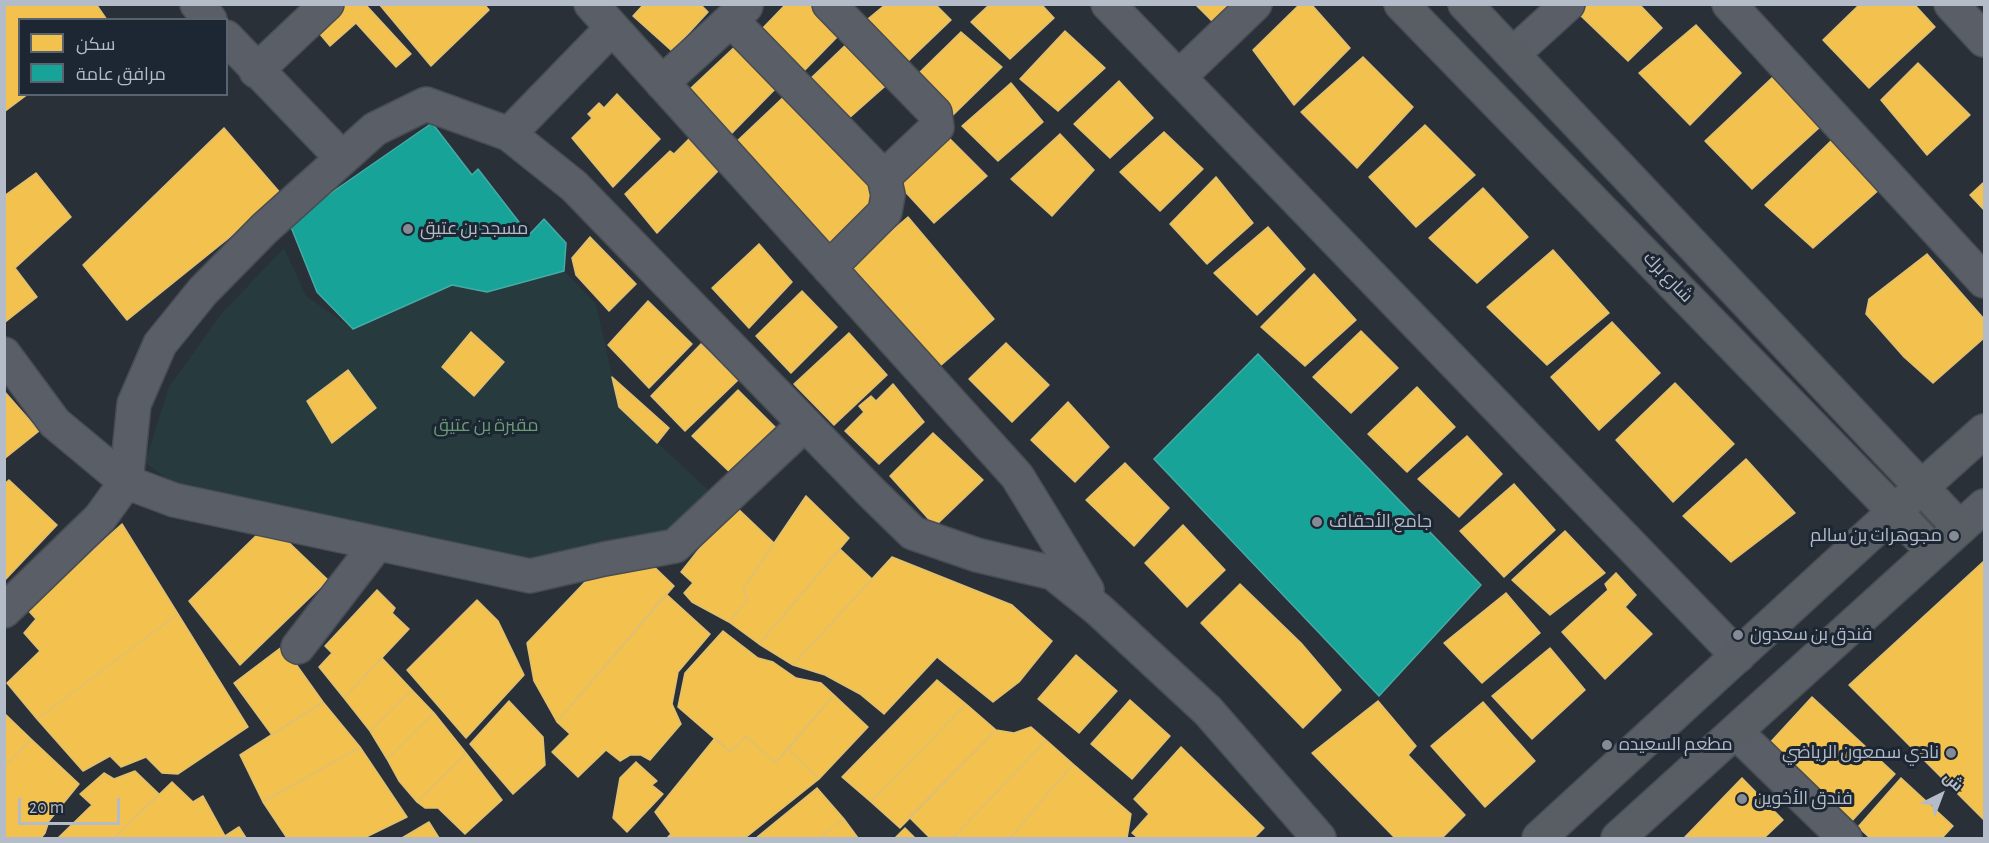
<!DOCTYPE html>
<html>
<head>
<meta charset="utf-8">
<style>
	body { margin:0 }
	#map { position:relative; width:1989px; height:843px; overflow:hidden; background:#2a3038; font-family:"Alegreya Sans",Cairo,sans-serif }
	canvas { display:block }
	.frame { position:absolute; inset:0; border:6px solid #b4bcc9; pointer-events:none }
	.legend { position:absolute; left:18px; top:18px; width:210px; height:78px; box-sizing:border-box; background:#1d2633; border:2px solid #59626f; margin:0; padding:8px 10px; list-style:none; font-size:18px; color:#b4bcc9 }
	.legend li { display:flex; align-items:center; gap:12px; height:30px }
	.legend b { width:30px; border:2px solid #59626f }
	.north { position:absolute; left:1911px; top:765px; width:60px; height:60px; -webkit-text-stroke:4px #1d2633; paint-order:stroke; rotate:42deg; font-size:16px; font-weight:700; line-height:24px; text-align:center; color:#b4bcc9 }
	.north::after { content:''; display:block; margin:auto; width:21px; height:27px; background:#b4bcc9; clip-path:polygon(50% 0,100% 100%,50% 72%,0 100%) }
	.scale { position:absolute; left:18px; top:798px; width:102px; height:27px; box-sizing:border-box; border:3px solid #b4bcc9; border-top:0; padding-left:8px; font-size:18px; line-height:21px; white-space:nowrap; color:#b4bcc9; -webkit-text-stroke:4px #1d2633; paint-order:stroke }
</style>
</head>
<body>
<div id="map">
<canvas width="1989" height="843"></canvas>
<div class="frame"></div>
<ul class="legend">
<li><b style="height:16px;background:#f2c14e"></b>سكن</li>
<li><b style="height:16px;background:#17a398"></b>مرافق عامة</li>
</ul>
<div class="north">ش</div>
<div class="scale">20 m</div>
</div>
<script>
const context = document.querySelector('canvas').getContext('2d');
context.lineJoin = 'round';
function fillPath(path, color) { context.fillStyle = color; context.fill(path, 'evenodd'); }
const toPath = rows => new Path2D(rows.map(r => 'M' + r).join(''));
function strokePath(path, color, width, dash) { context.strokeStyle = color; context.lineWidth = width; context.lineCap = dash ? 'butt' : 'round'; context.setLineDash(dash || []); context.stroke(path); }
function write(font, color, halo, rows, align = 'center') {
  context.font = font + ' "Alegreya Sans",Cairo,sans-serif'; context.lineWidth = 6; context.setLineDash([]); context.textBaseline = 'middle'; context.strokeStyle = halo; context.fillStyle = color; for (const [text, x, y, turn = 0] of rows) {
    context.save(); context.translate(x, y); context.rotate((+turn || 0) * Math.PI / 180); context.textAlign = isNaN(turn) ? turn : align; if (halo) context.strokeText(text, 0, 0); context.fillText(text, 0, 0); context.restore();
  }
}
const green = toPath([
	[284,248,306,296,353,329,452,285,487,292,564,271,596,304,619,407,719,500,672,541,548,569,187,496,145,462,169,387,223,312]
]);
const homes = toPath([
	[7,4,96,4,107,20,20,20,20,94,28,94,4,112,4,6,7,4],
	[340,4,365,4,411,54,396,67,356,23,330,46,314,27,340,4],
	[379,4,484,4,489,10,431,66,379,4],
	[644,4,700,4,708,12,672,51,633,16,644,4],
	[786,4,815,4,842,32,799,76,760,31,786,4],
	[886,4,935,4,951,20,903,66,863,23,886,4],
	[990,4,1041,4,1054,18,1010,59,971,22,990,4],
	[1195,4,1235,4,1214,23,1195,4],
	[1300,4,1311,4,1350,48,1294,105,1253,50,1300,4],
	[1589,4,1639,4,1662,28,1628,61,1579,14,1589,4],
	[1860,4,1914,4,1935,27,1869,88,1823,40,1860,4],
	[1696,25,1741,73,1690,125,1639,73,1696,25],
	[1065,31,1105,68,1058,111,1020,79,1065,31],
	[961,32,1002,67,953,115,916,76,961,32],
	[853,38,892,80,848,119,808,81,853,38],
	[741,41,782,82,732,133,690,89,741,41],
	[1363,57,1413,107,1357,168,1301,112,1363,57],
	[1918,63,1970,115,1927,155,1881,100,1918,63],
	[1774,76,1821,126,1752,189,1705,141,1774,76],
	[1119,81,1153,118,1110,158,1074,124,1119,81],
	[1011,83,1043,122,998,161,962,126,1011,83],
	[791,90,881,188,878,207,836,248,734,144,791,90],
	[617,94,660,139,613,187,572,138,592,118,588,114,599,103,604,108,617,94],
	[1425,125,1475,175,1416,227,1369,177,1425,125],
	[224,128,282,195,127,320,83,265,224,128],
	[1164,132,1203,169,1160,211,1120,172,1164,132],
	[1060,134,1094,170,1052,216,1011,179,1060,134],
	[948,137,987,176,934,223,899,185,948,137],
	[689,139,718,171,657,233,625,194,670,151,674,154,689,139],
	[1833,139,1881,188,1813,248,1765,205,1833,139],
	[36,173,71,217,15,268,37,297,4,323,4,196,36,173],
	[1216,177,1253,223,1207,264,1170,224,1216,177],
	[1984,182,1984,210,1970,195,1984,182],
	[1483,188,1528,237,1477,283,1429,238,1483,188],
	[908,217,994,319,940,366,845,271,908,217],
	[1268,227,1305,269,1257,315,1214,273,1268,227],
	[590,237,636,284,609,311,576,275,572,258,590,237],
	[759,244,792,282,749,328,712,288,759,244],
	[1553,250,1609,313,1547,365,1487,307,1553,250],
	[1927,254,1984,319,1984,338,1933,383,1904,357,1866,314,1869,299,1927,254],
	[1314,274,1356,320,1305,366,1261,327,1314,274],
	[802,291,837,327,791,373,756,336,802,291],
	[648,301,692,344,649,388,608,345,648,301],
	[1612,322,1660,373,1599,430,1551,377,1612,322],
	[1361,331,1398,368,1351,413,1313,377,1361,331],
	[471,332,504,362,474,396,442,367,471,332],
	[849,333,887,375,834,425,794,384,849,333],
	[1006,343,1049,385,1012,422,969,379,1006,343],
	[701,344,738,380,685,431,651,396,701,344],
	[348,370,376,408,332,443,307,401,348,370],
	[612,377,669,428,657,443,619,407,612,377],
	[1675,383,1734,444,1673,502,1616,440,1675,383],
	[893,384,924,422,879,464,845,431,864,412,859,406,871,396,876,401,893,384],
	[1417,387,1455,427,1407,472,1368,434,1417,387],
	[738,390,780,432,736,478,692,436,738,390],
	[4,391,39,431,4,459,4,391],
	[1068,402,1109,447,1075,482,1031,440,1068,402],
	[933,433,983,480,935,526,890,476,933,433],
	[1467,436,1502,474,1459,517,1418,479,1467,436],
	[1746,459,1795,513,1731,562,1683,516,1746,459],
	[1125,463,1169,508,1134,546,1086,500,1125,463],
	[9,480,57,525,4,581,4,484,9,480],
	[1514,484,1555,530,1504,577,1460,531,1514,484],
	[806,496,849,538,759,644,729,622,748,599,743,589,806,496],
	[734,505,774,543,743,589,748,599,729,622,692,602,684,593,693,583,681,572,734,505],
	[122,524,178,614,37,719,7,683,40,651,24,633,36,619,27,609,122,524],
	[1183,525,1225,570,1187,607,1145,563,1183,525],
	[263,529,276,541,281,535,328,580,240,665,189,601,263,529],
	[1565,531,1605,573,1550,615,1512,580,1565,531],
	[840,549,872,579,793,665,759,644,840,549],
	[644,557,674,586,557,722,534,681,527,643,605,561,644,557],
	[892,557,1012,605,1052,641,1019,682,993,702,937,657,884,714,860,694,825,675,793,665,892,557],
	[1984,561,1984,820,1849,685,1984,561],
	[1616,573,1636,595,1625,607,1652,634,1605,679,1562,632,1608,590,1605,584,1616,573],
	[1240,584,1301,643,1341,690,1303,728,1201,623,1240,584],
	[377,590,395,608,392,613,409,629,344,698,319,667,332,653,325,646,377,590],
	[1506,593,1540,633,1482,683,1444,643,1506,593],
	[666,594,710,634,678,672,672,704,681,724,650,760,641,755,630,755,620,761,606,750,578,777,552,752,570,734,557,722,666,594],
	[477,600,498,621,524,675,466,738,407,670,477,600],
	[178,614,248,727,178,774,162,773,146,757,121,767,110,756,83,771,37,719,178,614],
	[723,631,758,658,773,662,796,678,821,683,834,695,775,763,746,736,730,752,678,707,685,673,723,631],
	[283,646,323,702,272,735,234,683,283,646],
	[1550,648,1585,690,1532,739,1492,696,1550,648],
	[1076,655,1117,691,1079,733,1038,699,1076,655],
	[382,658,412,690,370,731,344,698,382,658],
	[937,680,966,704,871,802,842,777,937,680],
	[412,690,434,713,387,759,370,731,412,690],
	[834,695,868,727,819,779,788,749,834,695],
	[1812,697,1895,774,1850,823,1767,746,1812,697],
	[1130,700,1170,736,1132,779,1091,744,1130,700],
	[509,701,543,737,545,765,513,794,470,744,509,701],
	[1378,701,1416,746,1408,755,1465,815,1442,838,1395,838,1312,753,1378,701],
	[323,702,360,747,263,802,240,755,323,702],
	[1483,702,1535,761,1485,807,1431,746,1483,702],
	[966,704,996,730,900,828,871,802,966,704],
	[4,713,31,739,4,767,4,713],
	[434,713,466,753,417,802,399,781,387,759,434,713],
	[1031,727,1046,740,953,838,930,838,909,817,996,730,1014,733,1031,727],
	[746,736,775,763,788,749,819,779,745,838,667,838,671,834,655,812,715,738,730,752,746,736],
	[31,739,79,784,49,821,45,833,41,838,4,838,4,767,31,739],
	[1046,740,1073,764,1010,838,953,838,1046,740],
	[360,747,407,817,364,838,287,838,263,802,360,747],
	[1181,747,1264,828,1254,838,1138,838,1132,833,1149,814,1134,799,1181,747],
	[466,753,502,800,465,834,438,808,425,808,417,802,466,753],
	[636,762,657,781,652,785,663,794,627,832,613,818,620,778,636,762],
	[1073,764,1131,814,1127,838,1010,838,1073,764],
	[135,771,159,794,114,838,58,838,92,805,80,794,104,773,114,779,135,771],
	[1742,778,1783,820,1764,838,1684,838,1742,778],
	[1901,778,1953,826,1942,838,1870,838,1858,827,1901,778],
	[172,782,193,802,203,796,225,836,221,838,114,838,172,782],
	[817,788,844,819,819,838,756,838,817,788],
	[844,819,858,838,819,838,844,819],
	[429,822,439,838,402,838,429,822],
	[239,827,246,838,221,838,225,836,239,827],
	[905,828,915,838,895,838,905,828]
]);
const public = toPath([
	[432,123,472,175,478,169,529,235,544,219,566,243,564,271,487,292,452,285,353,329,317,292,289,222,432,123],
	[1258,354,1481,585,1379,696,1154,459,1258,354]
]);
const minor = toPath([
	[197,4,210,20],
	[591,4,1017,476,1087,590],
	[1108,4,1738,656],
	[1729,4,1984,281],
	[1951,4,1984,40],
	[731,20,884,177],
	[226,37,342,158],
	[1513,54,1568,4],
	[256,71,327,4],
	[1179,77,1255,4],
	[662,83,746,6],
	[509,134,612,28],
	[829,268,885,212,888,195,884,177,937,127,935,113,829,4],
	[4,354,55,423,126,482,174,500,530,576,604,559,675,546,805,424],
	[4,611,100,518,126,482,134,404,160,344,203,291,265,228,375,129,426,104,509,134,574,186,871,492,913,533,977,555,1053,573,1099,610,1208,711,1319,838],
	[298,647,377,544],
	[1736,732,1845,838]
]);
const secondary = toPath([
	[1401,4,1933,551],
	[1465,4,1960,528],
	[1539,838,1895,511,1984,431],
	[1618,838,1984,506]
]);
const markers = [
	[408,229,6,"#848b96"],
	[1317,522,6,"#848b96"],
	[1954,536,6,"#848b96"],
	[1738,635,6,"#848b96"],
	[1607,745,6,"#848b96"],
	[1951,753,6,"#848b96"],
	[1742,799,6,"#848b96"]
];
const poiNames = [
	["مسجد بن عتيق",420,229],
	["جامع الأحقاف",1329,522],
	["مجوهرات بن سالم",1942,536,"right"],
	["فندق بن سعدون",1750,635],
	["مطعم السعيده",1619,745],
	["نادي سمعون الرياضي",1939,753,"right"],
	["فندق الأخوين",1754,799]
];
const streetNames = [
	["شارع برك",1668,277,46]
];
const parkNames = [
	["مقبرة بن عتيق",486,426]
];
fillPath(green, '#273a3e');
fillPath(homes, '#f2c14e');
strokePath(homes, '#dfc073', 1.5);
fillPath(public, '#17a398');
strokePath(public, '#46aaa7', 1.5);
strokePath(minor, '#484c53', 36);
strokePath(secondary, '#484c53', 36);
strokePath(minor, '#5a5e66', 33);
strokePath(secondary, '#595d64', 33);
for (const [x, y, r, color] of markers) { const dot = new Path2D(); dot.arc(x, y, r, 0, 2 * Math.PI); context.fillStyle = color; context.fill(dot); strokePath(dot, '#1d2633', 2); }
write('18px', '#b4bcc9', '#1d2633', poiNames, 'left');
write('18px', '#b4bcc9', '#1d2633', streetNames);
write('18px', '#6b9a76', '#1d2633', parkNames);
</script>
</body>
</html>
